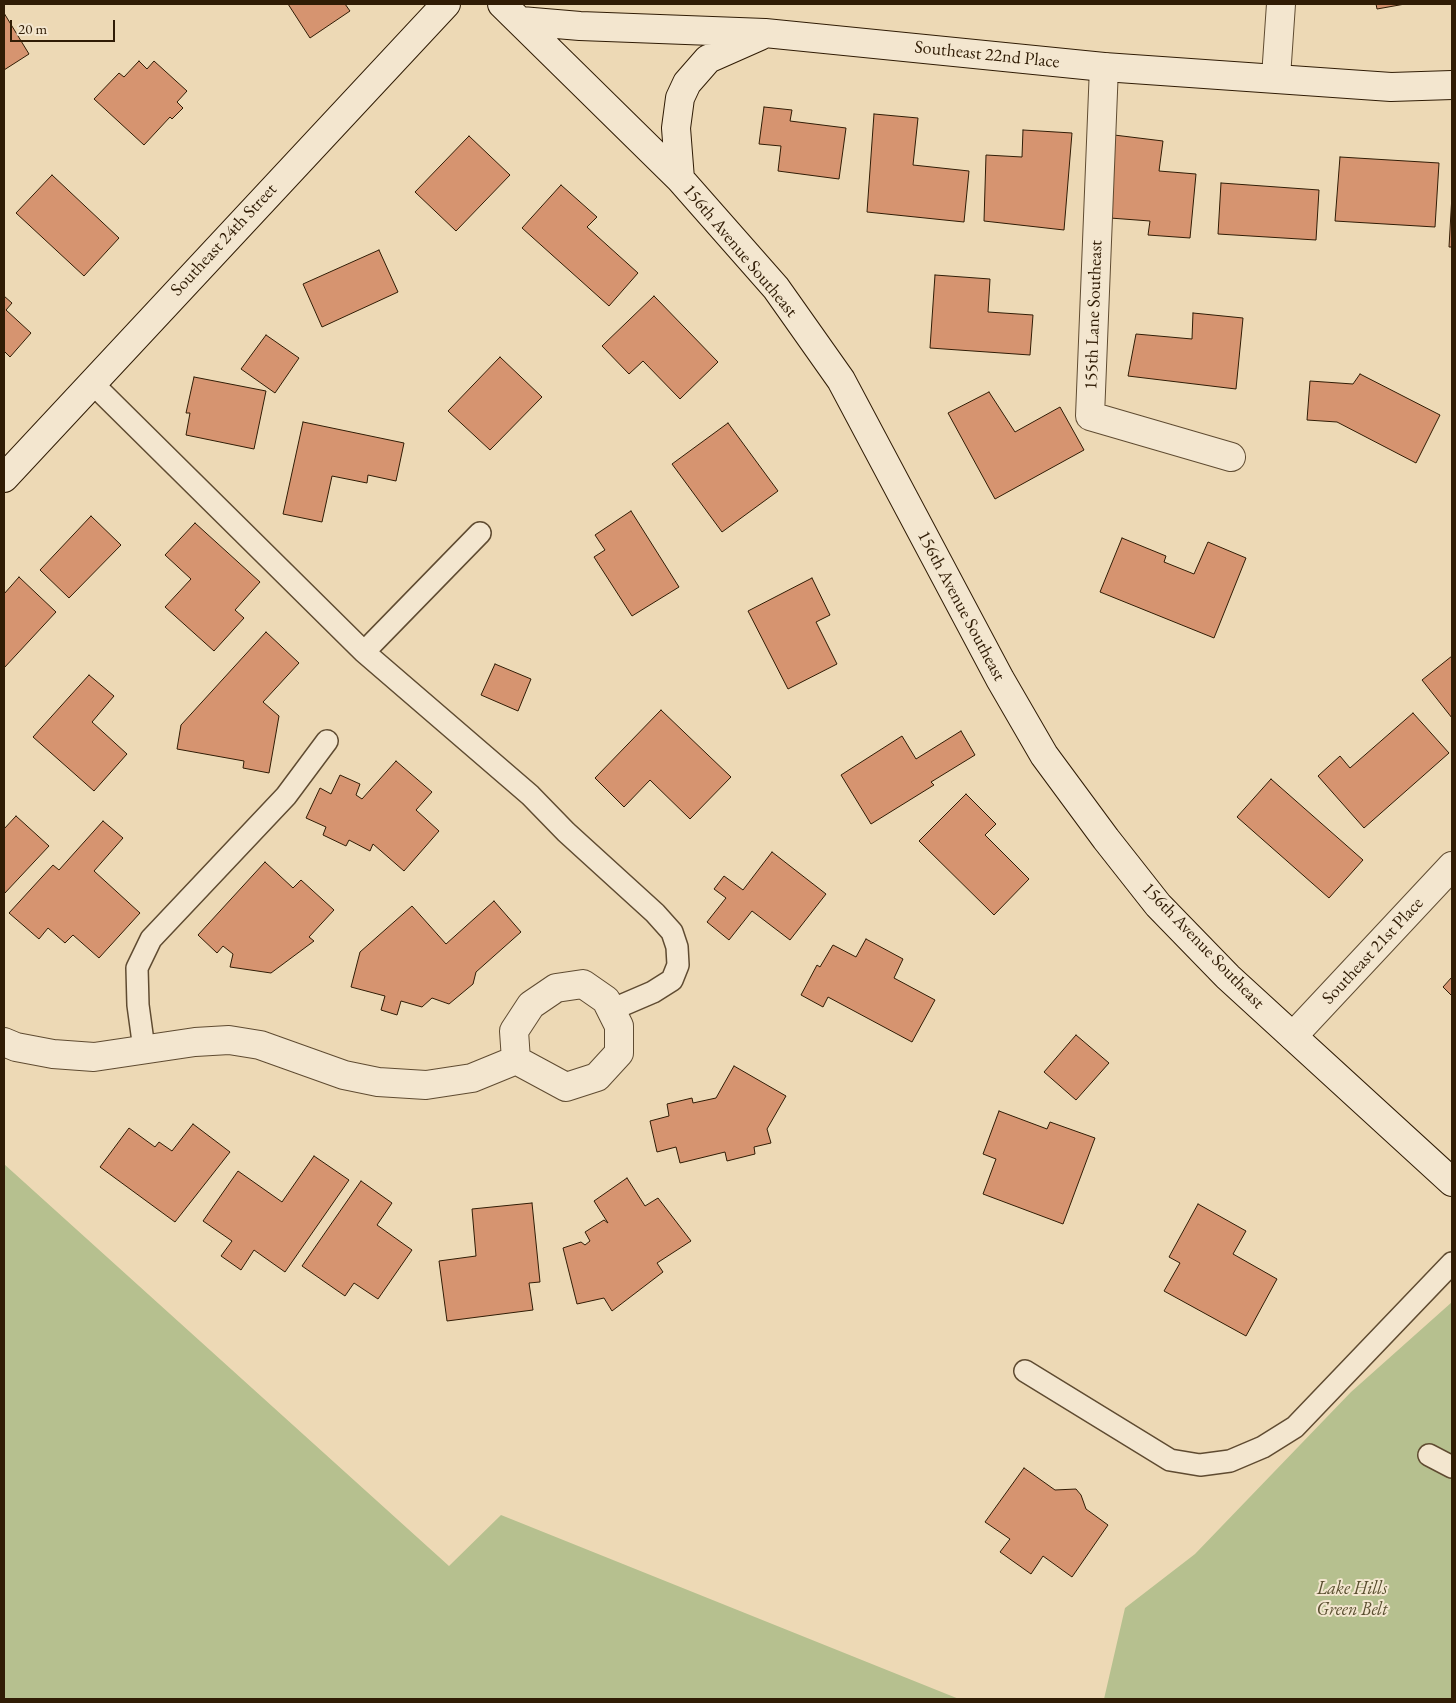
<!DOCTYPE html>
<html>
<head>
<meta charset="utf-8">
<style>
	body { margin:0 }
	#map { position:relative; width:1456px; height:1703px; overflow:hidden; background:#edd9b5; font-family:"EB Garamond",serif }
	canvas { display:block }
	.frame { position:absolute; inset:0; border:5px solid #301c05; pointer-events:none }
	.scale { position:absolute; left:10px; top:20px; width:105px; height:22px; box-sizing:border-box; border:2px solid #301c05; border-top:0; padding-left:6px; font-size:15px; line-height:18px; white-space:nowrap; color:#301c05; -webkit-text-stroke:4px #f3e6cf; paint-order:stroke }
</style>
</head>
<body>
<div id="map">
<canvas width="1456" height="1703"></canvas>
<div class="frame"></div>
<div class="scale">20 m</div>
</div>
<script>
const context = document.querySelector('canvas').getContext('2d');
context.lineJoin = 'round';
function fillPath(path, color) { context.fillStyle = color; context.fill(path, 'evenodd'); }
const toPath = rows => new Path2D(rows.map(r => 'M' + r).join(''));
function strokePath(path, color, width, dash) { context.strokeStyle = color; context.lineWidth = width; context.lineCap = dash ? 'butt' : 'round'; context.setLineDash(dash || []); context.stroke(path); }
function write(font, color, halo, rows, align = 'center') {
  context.font = font + ' "EB Garamond",serif'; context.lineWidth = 4; context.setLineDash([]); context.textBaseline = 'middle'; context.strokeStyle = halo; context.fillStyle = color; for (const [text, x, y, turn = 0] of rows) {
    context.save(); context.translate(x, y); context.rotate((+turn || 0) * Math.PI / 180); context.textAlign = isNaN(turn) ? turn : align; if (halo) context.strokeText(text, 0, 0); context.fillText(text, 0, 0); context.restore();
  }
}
const green = toPath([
	[4,1164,449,1566,501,1515,959,1699,4,1699],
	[1452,1302,1452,1699,1104,1699,1125,1608,1195,1554,1351,1392]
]);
const building = toPath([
	[288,4,345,4,350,11,310,38,288,4],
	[1376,4,1405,4,1377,9,1376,4],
	[4,13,29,54,4,70,4,13],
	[139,61,147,69,154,61,187,91,177,102,183,108,172,119,170,117,144,145,94,99,119,73,124,77,139,61],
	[764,107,792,110,790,121,846,128,839,179,778,171,781,146,759,144,764,107],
	[874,114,918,118,913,165,969,171,964,222,867,212,874,114],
	[1023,130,1072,133,1064,230,984,221,986,155,1022,157,1023,130],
	[1114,135,1163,141,1159,171,1196,174,1190,238,1148,235,1150,221,1110,218,1114,135],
	[469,136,510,175,456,231,415,192,469,136],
	[1340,157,1439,163,1435,227,1335,221,1340,157],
	[52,175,119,238,84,276,16,213,52,175],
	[1221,183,1319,190,1316,240,1218,234,1221,183],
	[561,185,597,217,587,227,638,273,609,306,522,228,561,185],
	[1452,195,1452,247,1449,247,1452,195],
	[379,250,398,292,322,327,303,284,379,250],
	[935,275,990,279,988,312,1033,315,1030,355,930,348,935,275],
	[4,296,12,303,6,310,31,333,10,357,4,351,4,296],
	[654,296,718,362,680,399,643,361,629,374,602,346,654,296],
	[1193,313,1243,318,1236,389,1128,376,1136,334,1192,339,1193,313],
	[266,335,299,358,275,393,241,369,266,335],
	[500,357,542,397,490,450,448,411,500,357],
	[1360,374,1440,415,1416,463,1337,422,1307,420,1310,381,1353,384,1360,374],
	[194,377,266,391,254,449,186,435,190,413,186,413,194,377],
	[989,392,1015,432,1060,407,1084,450,995,499,948,413,989,392],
	[303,422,404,443,396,481,368,475,367,483,332,476,322,522,283,514,303,422],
	[728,423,778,491,722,532,672,464,728,423],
	[631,511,679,587,632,616,594,557,605,550,595,535,631,511],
	[91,516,121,545,69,598,40,570,91,516],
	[195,523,260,582,235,610,244,618,214,651,165,607,191,579,165,555,195,523],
	[1122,538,1166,556,1164,562,1194,574,1208,542,1246,558,1214,638,1100,592,1122,538],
	[19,577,56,612,4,668,4,594,19,577],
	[812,578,830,615,816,622,837,664,788,689,748,611,812,578],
	[266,632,299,663,263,702,279,716,269,773,243,768,244,761,177,749,181,725,266,632],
	[1452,656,1452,718,1422,680,1452,656],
	[495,664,531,679,518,711,481,695,495,664],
	[89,675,114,696,92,722,127,754,94,791,33,737,89,675],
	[661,710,731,777,690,819,650,780,624,807,595,778,661,710],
	[1413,713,1449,753,1364,828,1318,776,1340,756,1350,768,1413,713],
	[961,731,975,755,931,782,934,785,871,824,841,775,902,736,916,759,961,731],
	[396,761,432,792,416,810,439,831,404,871,373,844,370,851,349,840,346,846,323,835,326,827,306,818,320,788,331,794,340,775,360,784,356,795,362,799,396,761],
	[1271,779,1363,860,1329,898,1237,817,1271,779],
	[966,794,996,824,985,835,1029,879,994,915,919,841,966,794],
	[16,816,49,846,4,894,4,829,16,816],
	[103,821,123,838,94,871,140,913,99,958,73,935,65,943,48,928,39,939,9,913,53,865,59,870,103,821],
	[772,852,826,894,790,940,752,911,729,940,707,922,726,898,714,889,724,876,743,890,772,852],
	[265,862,293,888,301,880,334,910,309,937,314,941,271,973,230,967,233,954,223,946,217,953,198,935,265,862],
	[494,901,521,932,476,972,473,984,449,1004,432,998,422,1007,401,1001,397,1015,381,1010,385,996,351,987,360,952,412,906,446,944,494,901],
	[866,939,903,959,894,978,935,1000,912,1042,828,997,823,1007,801,995,817,965,820,967,833,945,856,957,866,939],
	[1452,977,1452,996,1443,987,1452,977],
	[1076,1035,1109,1063,1076,1100,1044,1072,1076,1035],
	[734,1066,786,1096,767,1129,771,1143,754,1147,755,1154,727,1161,725,1152,680,1163,676,1147,657,1152,650,1121,669,1116,667,1104,692,1098,693,1103,716,1098,734,1066],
	[999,1111,1047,1129,1050,1122,1095,1138,1063,1224,983,1194,996,1159,983,1154,999,1111],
	[193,1124,230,1152,175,1222,100,1167,129,1128,155,1147,159,1142,172,1151,193,1124],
	[314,1156,349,1180,285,1272,254,1250,241,1270,221,1256,232,1241,203,1221,238,1171,282,1202,314,1156],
	[627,1178,645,1206,658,1198,691,1241,657,1263,663,1272,612,1311,604,1298,577,1304,563,1248,581,1242,585,1245,590,1241,585,1232,604,1220,608,1223,594,1201,627,1178],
	[361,1181,392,1203,377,1225,412,1250,378,1299,354,1283,345,1296,302,1266,361,1181],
	[532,1203,540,1282,529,1283,533,1310,447,1321,439,1261,476,1256,472,1209,532,1203],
	[1198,1204,1246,1231,1233,1254,1277,1279,1246,1336,1164,1291,1180,1263,1169,1257,1198,1204],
	[1024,1468,1055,1490,1076,1489,1081,1495,1086,1509,1108,1525,1072,1577,1043,1556,1031,1574,1000,1552,1010,1539,985,1522,1024,1468]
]);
const lane = toPath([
	[91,382,364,652,530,795,566,832,655,913,672,932,677,947,678,965,672,980,653,992,611,1010],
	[364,652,480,533],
	[144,1049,138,1005,137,968,151,939,286,796,327,741],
	[1025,1371,1170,1460,1200,1465,1230,1461,1263,1447,1295,1427,1452,1263],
	[1429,1455,1452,1467]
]);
const street = toPath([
	[1104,67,1090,416,1231,457],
	[1276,77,1281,4],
	[1293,1036,1452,866],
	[4,1042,16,1047,53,1054,94,1057,195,1042,229,1040,260,1045,344,1075,378,1082,426,1085,472,1078,516,1060,566,1087,597,1077,619,1053,619,1026,606,1000,583,984,556,988,531,1005,514,1031,516,1060]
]);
const secondary = toPath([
	[502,4,680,179,776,288,841,380,1000,679,1044,755,1106,839,1158,905,1228,977,1452,1182],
	[521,21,580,26,765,33,1104,67,1391,87,1452,85],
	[680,179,676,128,680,98,687,83,708,59,760,36],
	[4,478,446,4]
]);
const streetNames = [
	["Southeast 22nd Place",987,55,6],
	["Southeast 24th Street",224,240,-47],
	["156th Avenue Southeast",740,251,50],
	["155th Lane Southeast",1094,315,-88],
	["156th Avenue Southeast",961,606,62],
	["156th Avenue Southeast",1203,946,46],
	["Southeast 21st Place",1373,951,-47]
];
const parkNames = [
	["Lake Hills",1352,1589],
	["Green Belt",1352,1610]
];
fillPath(green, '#b6c08f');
fillPath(building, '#d69470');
strokePath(building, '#301c05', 1);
strokePath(lane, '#5f4b31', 24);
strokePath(street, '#5f4b31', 30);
strokePath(secondary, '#301c05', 30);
strokePath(lane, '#f3e6cf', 21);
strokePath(street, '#f3e6cf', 28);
strokePath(secondary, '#f3e6cf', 28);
write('18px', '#301c05', '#f3e6cf', streetNames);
write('italic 18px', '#584d2e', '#f3e6cf', parkNames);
</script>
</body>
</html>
